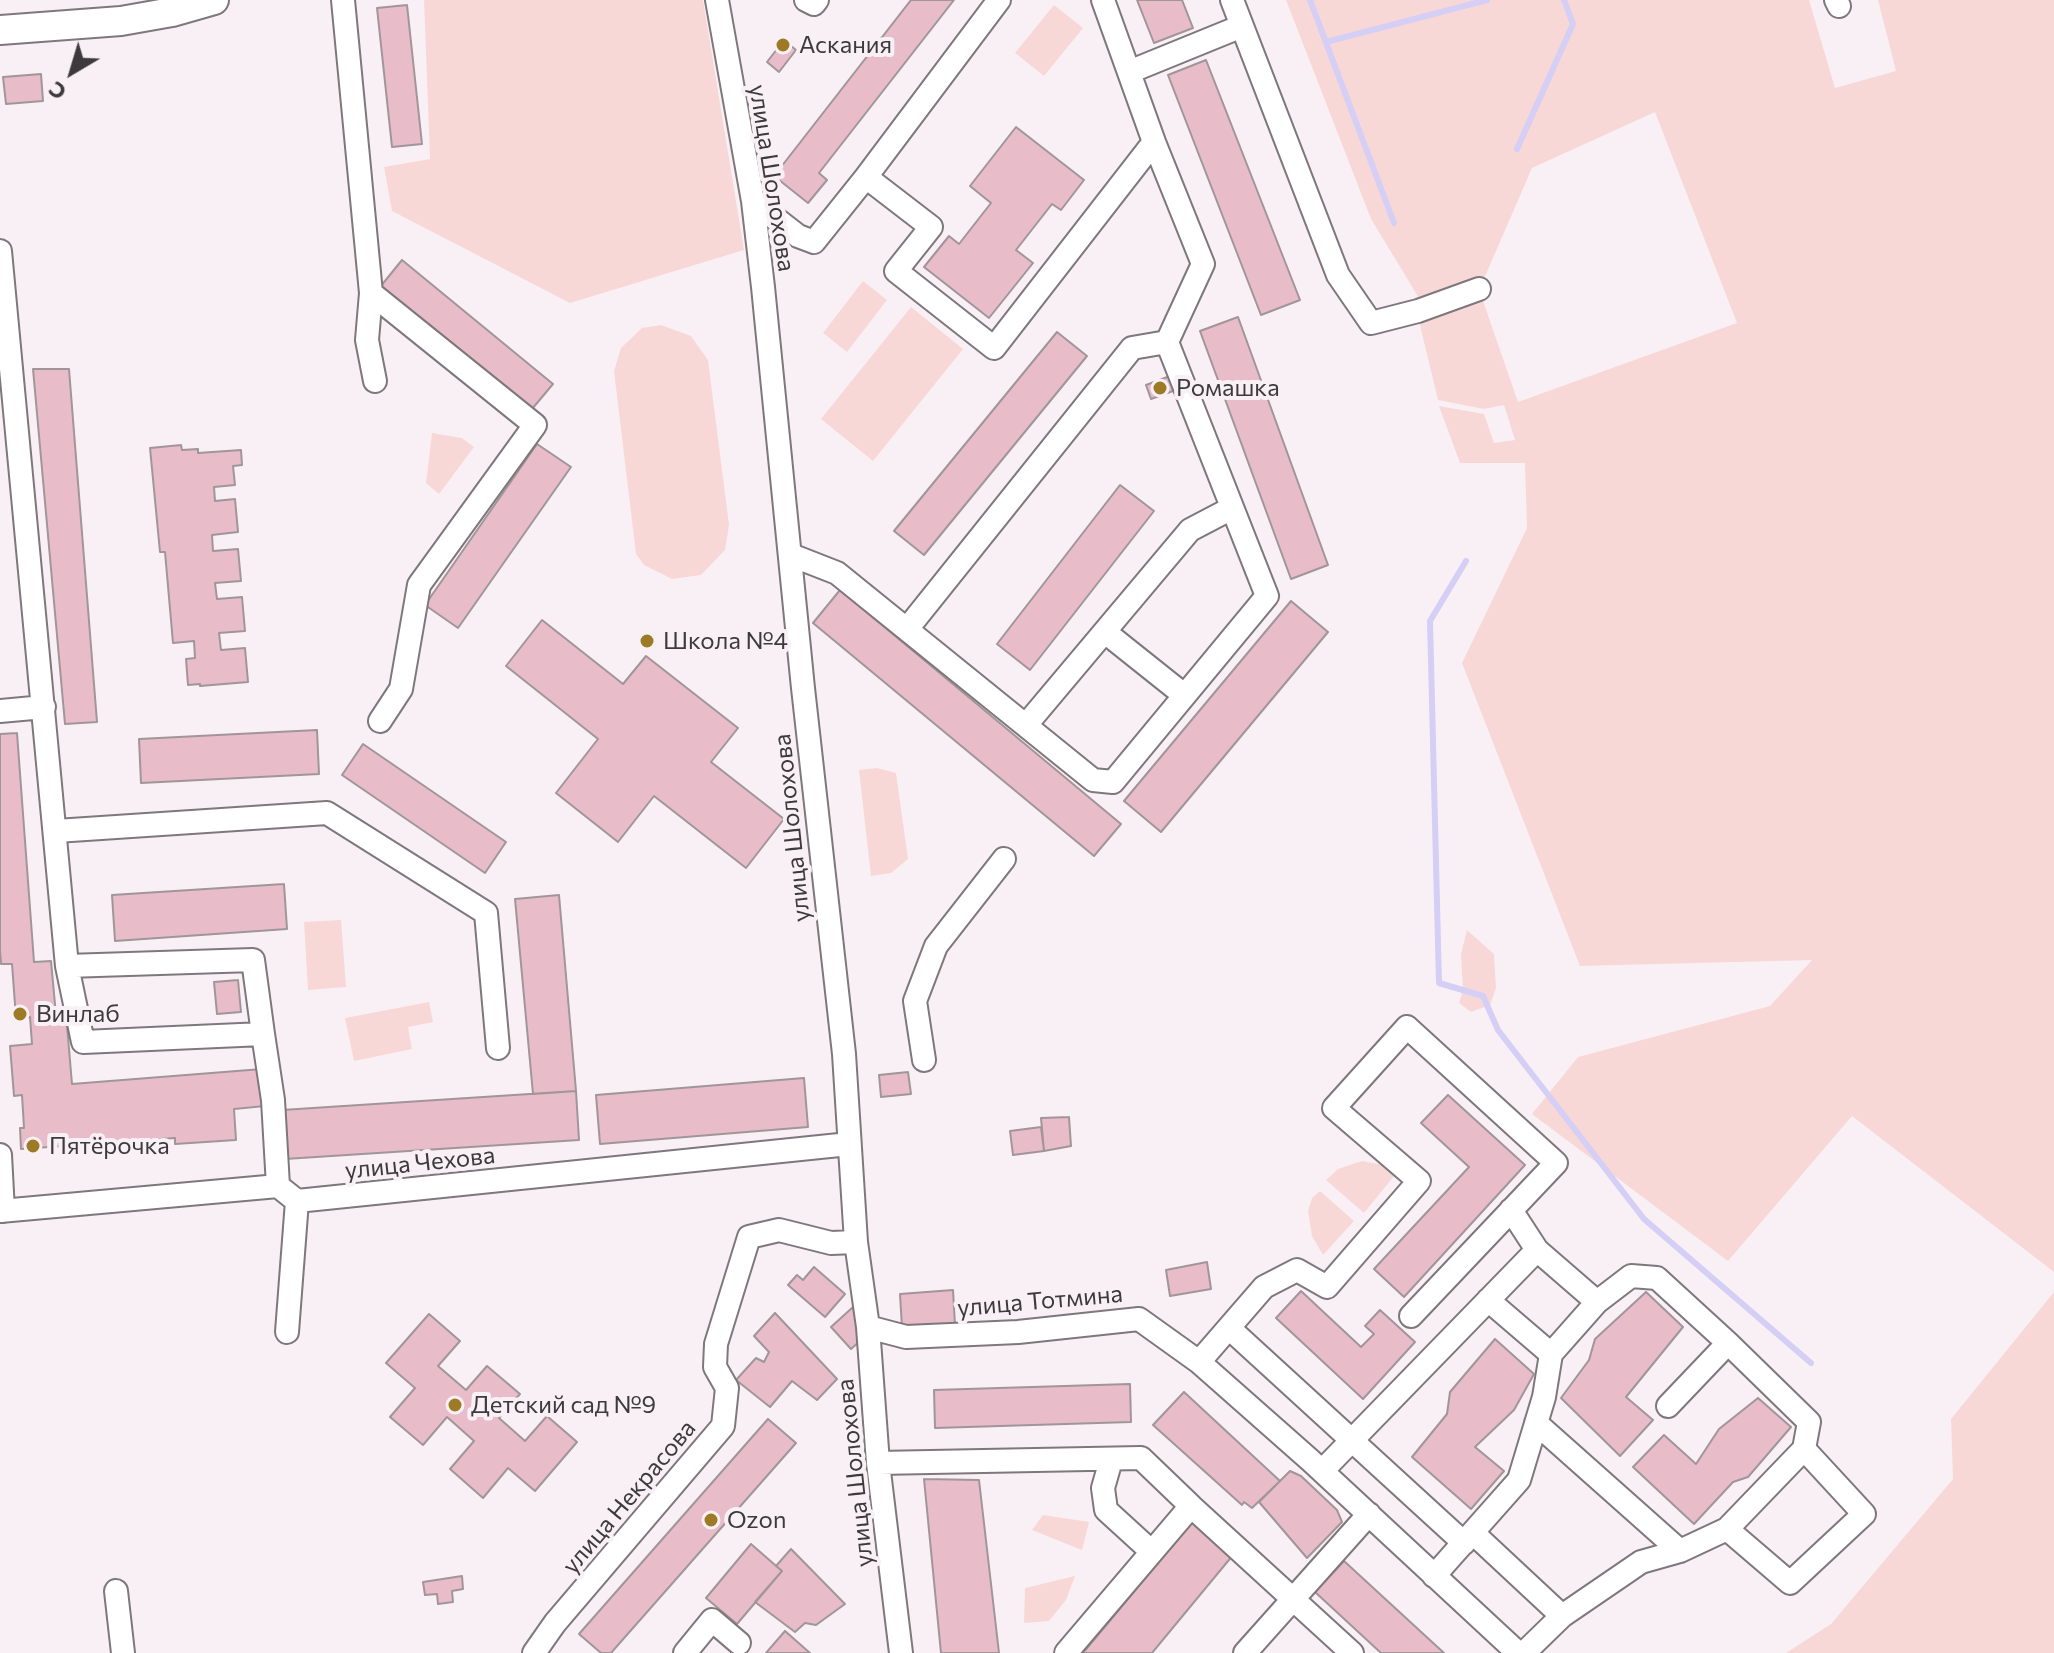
<!DOCTYPE html>
<html>
<head>
<meta charset="utf-8">
<style>
	body { margin:0 }
	#map { position:relative; width:2054px; height:1653px; overflow:hidden; background:#f9f0f6; font-family:Commissioner,sans-serif }
	canvas { display:block }
	.north { position:absolute; left:32px; top:32px; width:80px; height:80px; -webkit-text-stroke:6px #f9f0f6; paint-order:stroke; rotate:218deg; font-size:22px; font-weight:700; line-height:32px; text-align:center; color:#3d3a3c }
	.north::after { content:''; display:block; margin:auto; width:28px; height:36px; background:#3d3a3c; clip-path:polygon(50% 0,100% 100%,50% 72%,0 100%) }
</style>
</head>
<body>
<div id="map">
<canvas width="2054" height="1653"></canvas>
<div class="north">С</div>
</div>
<script>
const context = document.querySelector('canvas').getContext('2d');
context.lineJoin = 'round';
function fillPath(path, color) { context.fillStyle = color; context.fill(path, 'evenodd'); }
const toPath = rows => new Path2D(rows.map(r => 'M' + r).join(''));
function strokePath(path, color, width, dash) { context.strokeStyle = color; context.lineWidth = width; context.lineCap = dash ? 'butt' : 'round'; context.setLineDash(dash || []); context.stroke(path); }
function write(font, color, halo, rows, align = 'center') {
  context.font = font + ' Commissioner,sans-serif'; context.lineWidth = 8; context.setLineDash([]); context.textBaseline = 'middle'; context.strokeStyle = halo; context.fillStyle = color; for (const [text, x, y, turn = 0] of rows) {
    context.save(); context.translate(x, y); context.rotate((+turn || 0) * Math.PI / 180); context.textAlign = isNaN(turn) ? turn : align; if (halo) context.strokeText(text, 0, 0); context.fillText(text, 0, 0); context.restore();
  }
}
const green = toPath([
	[424,0,703,0,744,250,570,303,392,211,384,167,430,159],
	[1286,0,1809,0,1835,88,1896,71,1878,0,2054,0,2054,1272,1852,1116,1728,1261,1532,1114,1578,1057,1770,1006,1812,960,1580,966,1462,663,1527,528,1525,463,1460,463,1439,406,1484,414,1494,443,1515,440,1504,405,1484,409,1438,400,1419,321,1481,295,1518,402,1737,323,1655,112,1532,168,1483,281,1422,303,1371,219],
	[1054,5,1083,28,1044,76,1015,53],
	[863,281,887,300,847,352,823,333],
	[911,307,963,349,873,461,821,419],
	[661,325,691,336,708,360,729,525,725,550,701,575,672,579,644,565,636,554,614,371,621,348,642,328],
	[432,433,462,438,474,447,439,494,426,483],
	[877,768,896,773,908,859,891,873,871,876,859,770],
	[341,920,346,987,308,990,304,922],
	[1467,930,1494,954,1496,988,1490,1005,1471,1012,1459,1003,1463,991,1461,954],
	[429,1002,433,1022,408,1027,412,1049,354,1061,345,1018],
	[1362,1161,1383,1165,1395,1175,1364,1213,1326,1180,1338,1169],
	[1320,1191,1354,1221,1323,1255,1312,1236,1308,1211,1312,1198],
	[2054,1292,2054,1653,1786,1653,1831,1624,1953,1479,1951,1419],
	[1043,1515,1089,1522,1082,1550,1032,1530],
	[1075,1576,1066,1600,1049,1621,1024,1623,1025,1588]
]);
const stream = toPath([
	[1310,0,1394,223],
	[1326,42,1487,0],
	[1517,149,1573,24,1564,0],
	[1466,561,1430,621,1439,983,1483,996,1498,1030,1644,1219,1811,1363]
]);
const building = toPath([
	[911,0,954,0,819,173,827,180,808,203,774,176,911,0],
	[1137,0,1182,0,1193,28,1154,43,1137,0],
	[407,5,422,144,392,147,377,8,407,5],
	[784,40,796,50,779,72,767,62,784,40],
	[1206,60,1300,300,1261,315,1168,75,1206,60],
	[41,74,43,101,6,104,3,77,41,74],
	[1016,127,1084,180,1061,210,1052,204,1016,250,1033,263,989,318,924,267,949,236,959,244,991,203,970,186,1016,127],
	[402,260,553,384,527,415,376,292,402,260],
	[1238,317,1328,565,1291,579,1200,331,1238,317],
	[1057,332,1087,356,924,555,894,531,1057,332],
	[33,369,69,369,97,722,65,724,33,369],
	[1170,376,1173,391,1151,399,1146,385,1170,376],
	[537,444,571,467,458,628,425,605,537,444],
	[181,445,182,450,198,449,198,453,241,450,242,465,233,466,235,485,214,487,215,501,235,499,238,532,212,535,213,551,238,549,241,581,215,583,217,599,242,597,245,631,219,633,221,650,245,648,248,682,200,686,200,684,188,685,186,659,195,658,194,641,173,643,165,552,160,552,150,448,181,445],
	[1120,485,1154,511,1030,670,997,644,1120,485],
	[840,590,1121,824,1094,856,813,623,840,590],
	[1291,601,1328,632,1161,832,1124,801,1291,601],
	[542,620,623,684,646,656,738,728,711,762,784,819,746,868,654,796,618,842,556,793,598,739,506,666,542,620],
	[317,730,319,774,141,783,139,739,317,730],
	[17,733,34,962,51,961,56,1015,66,1014,72,1084,262,1069,265,1106,234,1109,236,1140,175,1144,175,1138,21,1149,20,1128,24,1128,22,1095,14,1096,10,1046,32,1044,30,1017,16,1018,12,964,1,964,0,950,0,734,17,733],
	[363,744,506,842,485,873,342,775,363,744],
	[284,884,287,929,115,941,112,895,284,884],
	[559,895,576,1091,533,1094,515,899,559,895],
	[238,980,241,1012,217,1014,214,982,238,980],
	[908,1072,911,1094,881,1097,879,1075,908,1072],
	[804,1078,808,1127,600,1144,596,1095,804,1078],
	[576,1091,579,1140,285,1159,282,1110,576,1091],
	[1448,1095,1525,1165,1404,1297,1374,1269,1469,1167,1421,1123,1448,1095],
	[1069,1117,1071,1146,1044,1151,1041,1118,1069,1117],
	[1041,1127,1044,1151,1013,1155,1010,1131,1041,1127],
	[1207,1262,1211,1289,1170,1296,1166,1270,1207,1262],
	[814,1267,845,1294,825,1317,788,1285,797,1275,803,1280,814,1267],
	[953,1290,955,1325,902,1328,900,1294,953,1290],
	[1301,1291,1361,1347,1374,1334,1365,1326,1380,1310,1415,1342,1363,1399,1276,1318,1301,1291],
	[1646,1292,1683,1327,1626,1397,1653,1420,1620,1456,1561,1398,1589,1360,1595,1339,1646,1292],
	[853,1307,860,1341,851,1349,831,1327,853,1307],
	[775,1313,837,1379,817,1400,792,1381,770,1407,736,1380,756,1358,764,1362,769,1352,754,1336,775,1313],
	[429,1314,460,1341,438,1366,466,1390,487,1366,520,1394,499,1418,525,1441,547,1416,577,1442,535,1491,508,1468,483,1498,450,1469,474,1441,447,1417,423,1445,390,1417,415,1388,386,1363,429,1314],
	[1495,1339,1534,1374,1514,1410,1475,1447,1504,1471,1471,1509,1412,1457,1447,1414,1450,1392,1495,1339],
	[1130,1384,1131,1422,935,1428,934,1390,1130,1384],
	[1184,1392,1280,1481,1252,1508,1244,1502,1242,1505,1153,1425,1184,1392],
	[1758,1398,1791,1427,1748,1477,1733,1482,1694,1524,1633,1467,1664,1435,1696,1464,1719,1429,1758,1398],
	[768,1419,796,1443,611,1653,601,1653,579,1634,768,1419],
	[1290,1471,1301,1476,1337,1510,1342,1522,1307,1558,1259,1502,1290,1471],
	[924,1479,979,1480,999,1653,941,1653,924,1479],
	[1193,1521,1233,1555,1152,1653,1083,1653,1193,1521],
	[751,1544,782,1571,737,1624,706,1598,751,1544],
	[791,1549,845,1604,816,1625,805,1623,795,1632,755,1602,782,1571,776,1566,791,1549],
	[1344,1561,1444,1653,1381,1653,1315,1592,1344,1561],
	[462,1576,463,1589,452,1591,453,1602,438,1604,437,1594,425,1595,423,1582,462,1576],
	[785,1631,810,1653,766,1653,785,1631]
]);
const minor = toPath([
	[343,0,371,293,535,425,419,585,401,689,380,721],
	[717,0,753,201,763,287,803,688,844,1054,856,1242,868,1327,878,1463,901,1653],
	[806,0,814,4,817,0],
	[1232,0,1338,275,1371,323,1418,311,1479,289],
	[1836,0,1839,6],
	[1129,72,1242,26],
	[866,177,999,0],
	[753,201,798,236,814,242,866,177,931,227,896,271,994,348,1154,142],
	[0,251,67,966,83,1042,263,1034,273,1100,278,1186],
	[371,293,367,340,375,381],
	[791,555,837,573,1093,780,1113,782,1267,596,1167,342,1203,264,1154,142,1103,0],
	[907,629,1132,348,1167,342],
	[1105,632,1184,695],
	[0,711,44,707],
	[1026,725,1190,530,1232,508],
	[56,831,327,813,486,913,498,1048],
	[67,966,253,960,263,1034],
	[924,1060,915,1001,936,946,1004,859],
	[0,1155,3,1211],
	[0,1211,278,1186,297,1201,849,1144],
	[1488,1300,1551,1354,1597,1302,1537,1250,1511,1210],
	[1597,1302,1631,1276,1657,1278,1728,1343,1668,1406],
	[868,1327,906,1337,1018,1332,1139,1319,1199,1362,1310,1460,1518,1653],
	[1229,1328,1464,1543],
	[287,1332,297,1201],
	[1199,1362,1264,1287,1297,1270,1327,1287,1419,1181,1334,1108,1407,1027,1556,1163,1411,1316],
	[1536,1423,1680,1551],
	[1111,1460,1103,1488,1106,1510,1152,1552],
	[878,1463,1141,1458,1191,1506],
	[1322,1471,1537,1250],
	[1727,1529,1804,1449],
	[1473,1533,1562,1616],
	[1434,1576,1519,1480,1544,1397,1551,1354],
	[116,1591,123,1653],
	[534,1653,555,1623,723,1426,727,1388,715,1367,716,1344,749,1237,779,1230,831,1243,856,1242],
	[685,1653,712,1620,739,1643],
	[1066,1653,1191,1506,1352,1653],
	[1245,1653,1369,1514],
	[1524,1653,1562,1616,1641,1562,1680,1551,1727,1529,1790,1583,1864,1514,1804,1449,1809,1422,1728,1343]
]);
const major = toPath([
	[0,30,121,21,172,12,214,0]
]);
const markers = [
	[783,45,8,"#9d7a26"],
	[1160,388,8,"#9d7a26"],
	[647,641,8,"#9d7a26"],
	[20,1014,8,"#9d7a26"],
	[33,1146,8,"#9d7a26"],
	[455,1405,8,"#9d7a26"],
	[711,1520,8,"#9d7a26"]
];
const poiNames = [
	["Аскания",799,45],
	["Ромашка",1176,388],
	["Школа №4",663,641],
	["Винлаб",36,1014],
	["Пятёрочка",49,1146],
	["Детский сад №9",471,1405],
	["Ozon",727,1520]
];
const streetNames = [
	["улица Шолохова",772,178,81],
	["улица Шолохова",792,828,-96],
	["улица Чехова",420,1163,-6],
	["улица Тотмина",1040,1301,-5],
	["улица Шолохова",855,1473,-96],
	["улица Некрасова",629,1497,-50]
];
fillPath(green, '#f8d8d6');
strokePath(stream, '#d5cef5', 6);
fillPath(building, '#e8bcc9');
strokePath(building, '#a09699', 2);
strokePath(minor, '#7e777c', 26);
strokePath(major, '#7e777c', 32);
strokePath(minor, '#fff', 22);
strokePath(major, '#fff', 28);
for (const [x, y, r, color] of markers) { const dot = new Path2D(); dot.arc(x, y, r, 0, 2 * Math.PI); context.fillStyle = color; context.fill(dot); strokePath(dot, '#f9f0f6', 3); }
write('24px', '#3d3a3c', '#f9f0f6', poiNames, 'left');
write('24px', '#3d3a3c', '#f9f0f6', streetNames);
</script>
</body>
</html>
